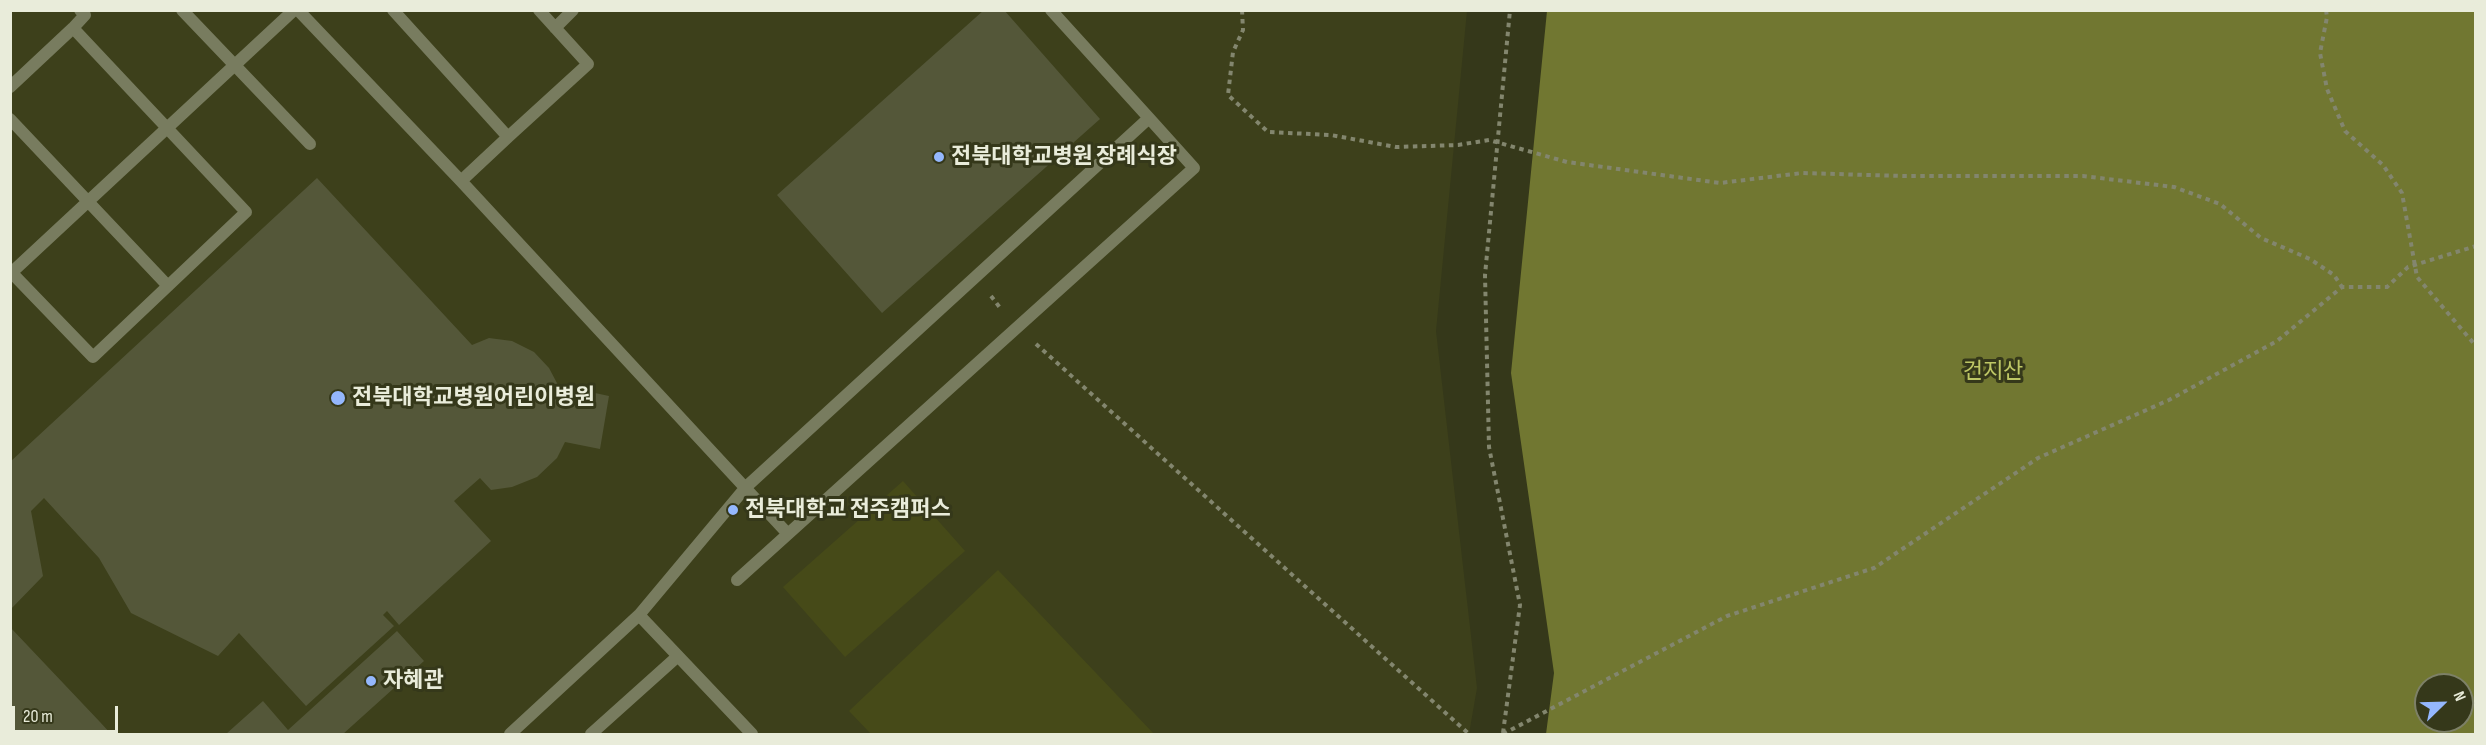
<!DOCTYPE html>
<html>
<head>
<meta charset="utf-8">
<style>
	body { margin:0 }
	#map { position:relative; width:2486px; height:745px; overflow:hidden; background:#35381a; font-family:"Sofia Sans Condensed",sans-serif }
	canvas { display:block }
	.frame { position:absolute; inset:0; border:12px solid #e9ecda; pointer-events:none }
	.north { position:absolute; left:2414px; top:673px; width:60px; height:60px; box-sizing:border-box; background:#35381a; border:2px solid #7d8067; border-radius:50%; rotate:67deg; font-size:16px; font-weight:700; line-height:24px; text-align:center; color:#e9ecda }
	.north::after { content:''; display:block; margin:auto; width:21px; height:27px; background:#94b7fd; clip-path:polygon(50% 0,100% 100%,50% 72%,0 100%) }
	.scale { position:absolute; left:12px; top:706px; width:106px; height:27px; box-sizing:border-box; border:3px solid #e9ecda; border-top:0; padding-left:8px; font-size:18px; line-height:21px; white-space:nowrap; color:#e9ecda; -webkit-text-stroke:4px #35381a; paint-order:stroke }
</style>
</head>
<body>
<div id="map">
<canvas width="2486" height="745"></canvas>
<div class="frame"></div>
<div class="north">N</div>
<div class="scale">20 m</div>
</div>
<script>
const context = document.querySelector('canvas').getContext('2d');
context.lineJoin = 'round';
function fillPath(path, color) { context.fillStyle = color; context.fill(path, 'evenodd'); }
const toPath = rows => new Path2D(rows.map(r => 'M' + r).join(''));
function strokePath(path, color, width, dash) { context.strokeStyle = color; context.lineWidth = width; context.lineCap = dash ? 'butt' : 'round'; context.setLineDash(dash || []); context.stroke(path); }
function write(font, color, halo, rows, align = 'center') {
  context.font = font + ' "Sofia Sans Condensed","Noto Sans KR",sans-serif'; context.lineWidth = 6; context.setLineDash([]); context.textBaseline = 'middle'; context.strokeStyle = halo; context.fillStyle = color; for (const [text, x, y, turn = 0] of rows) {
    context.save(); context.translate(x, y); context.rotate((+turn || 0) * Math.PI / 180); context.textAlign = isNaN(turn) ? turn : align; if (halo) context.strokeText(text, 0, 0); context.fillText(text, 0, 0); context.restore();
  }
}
const built = toPath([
	[10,11,1467,11,1436,331,1477,688,1469,734,11,734]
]);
const green = toPath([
	[903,481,965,551,845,657,783,587],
	[998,570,1154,734,871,734,849,711]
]);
const forest = toPath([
	[1547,11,2475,11,2475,734,1546,734,1554,673,1511,373],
	[2426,685,2462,685,2462,721,2426,721]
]);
const building = toPath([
	[984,10,1004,10,1100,119,882,313,777,195],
	[317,178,472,345,489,338,512,341,534,352,549,368,558,385,609,396,600,449,565,442,557,458,537,477,512,487,491,490,480,478,454,501,491,541,399,625,387,611,383,615,394,626,306,706,239,633,218,656,131,613,99,558,44,498,31,511,43,576,10,610,10,462],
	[10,627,100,722,111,734,10,734],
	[397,631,424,661,343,734,226,734,263,701,288,730]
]);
const path = toPath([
	[1242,10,1243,30,1233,52,1228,95,1268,132,1331,135,1396,147,1458,145,1489,140,1567,162,1720,183,1802,173,1903,176,2083,176,2174,187,2220,204,2261,238,2310,259,2334,275,2342,287],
	[2326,10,2327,17,2320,53,2327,89,2345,131,2383,165,2402,193,2417,277,2476,346],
	[991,296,1001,309],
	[1036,344,1469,734],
	[1503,733,1520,605,1489,447,1485,275,1510,10],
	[1503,734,1727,616,1874,568,2038,458,2169,400,2277,341,2342,287,2387,287,2408,267,2476,246]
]);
const lane = toPath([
	[182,10,310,144],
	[298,10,461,181,788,534,1194,168,1149,118],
	[393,10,508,137,461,181],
	[73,28,85,15,80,10],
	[555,28,573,10],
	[10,87,73,28,246,212,93,357,10,271],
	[10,119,168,286],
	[508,137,588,64,539,10],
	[10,274,294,10],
	[737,580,788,534],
	[639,615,752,734],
	[510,734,639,615,746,487,1149,118,1051,10],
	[591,734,678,656]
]);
const markers = [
	[939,157,6,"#94b7fd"],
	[338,398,8,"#94b7fd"],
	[733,510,6,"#94b7fd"],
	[371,681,6,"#94b7fd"]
];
const poiNames = [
	["전북대학교병원 장례식장",951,157],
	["전북대학교병원어린이병원",352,398],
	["전북대학교 전주캠퍼스",745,510],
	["자혜관",383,681]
];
const parkNames = [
	["건지산",1993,372]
];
fillPath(built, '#3d401b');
fillPath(green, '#464a18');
fillPath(forest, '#717731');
fillPath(building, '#545739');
strokePath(path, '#83866e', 4, [4.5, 4.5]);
strokePath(lane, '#787c5f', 12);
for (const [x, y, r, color] of markers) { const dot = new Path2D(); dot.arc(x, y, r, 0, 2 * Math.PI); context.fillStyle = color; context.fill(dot); strokePath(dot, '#35381a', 2); }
write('bold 22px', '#e9ecda', '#35381a', poiNames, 'left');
write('22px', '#bec765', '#35381a', parkNames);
</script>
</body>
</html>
